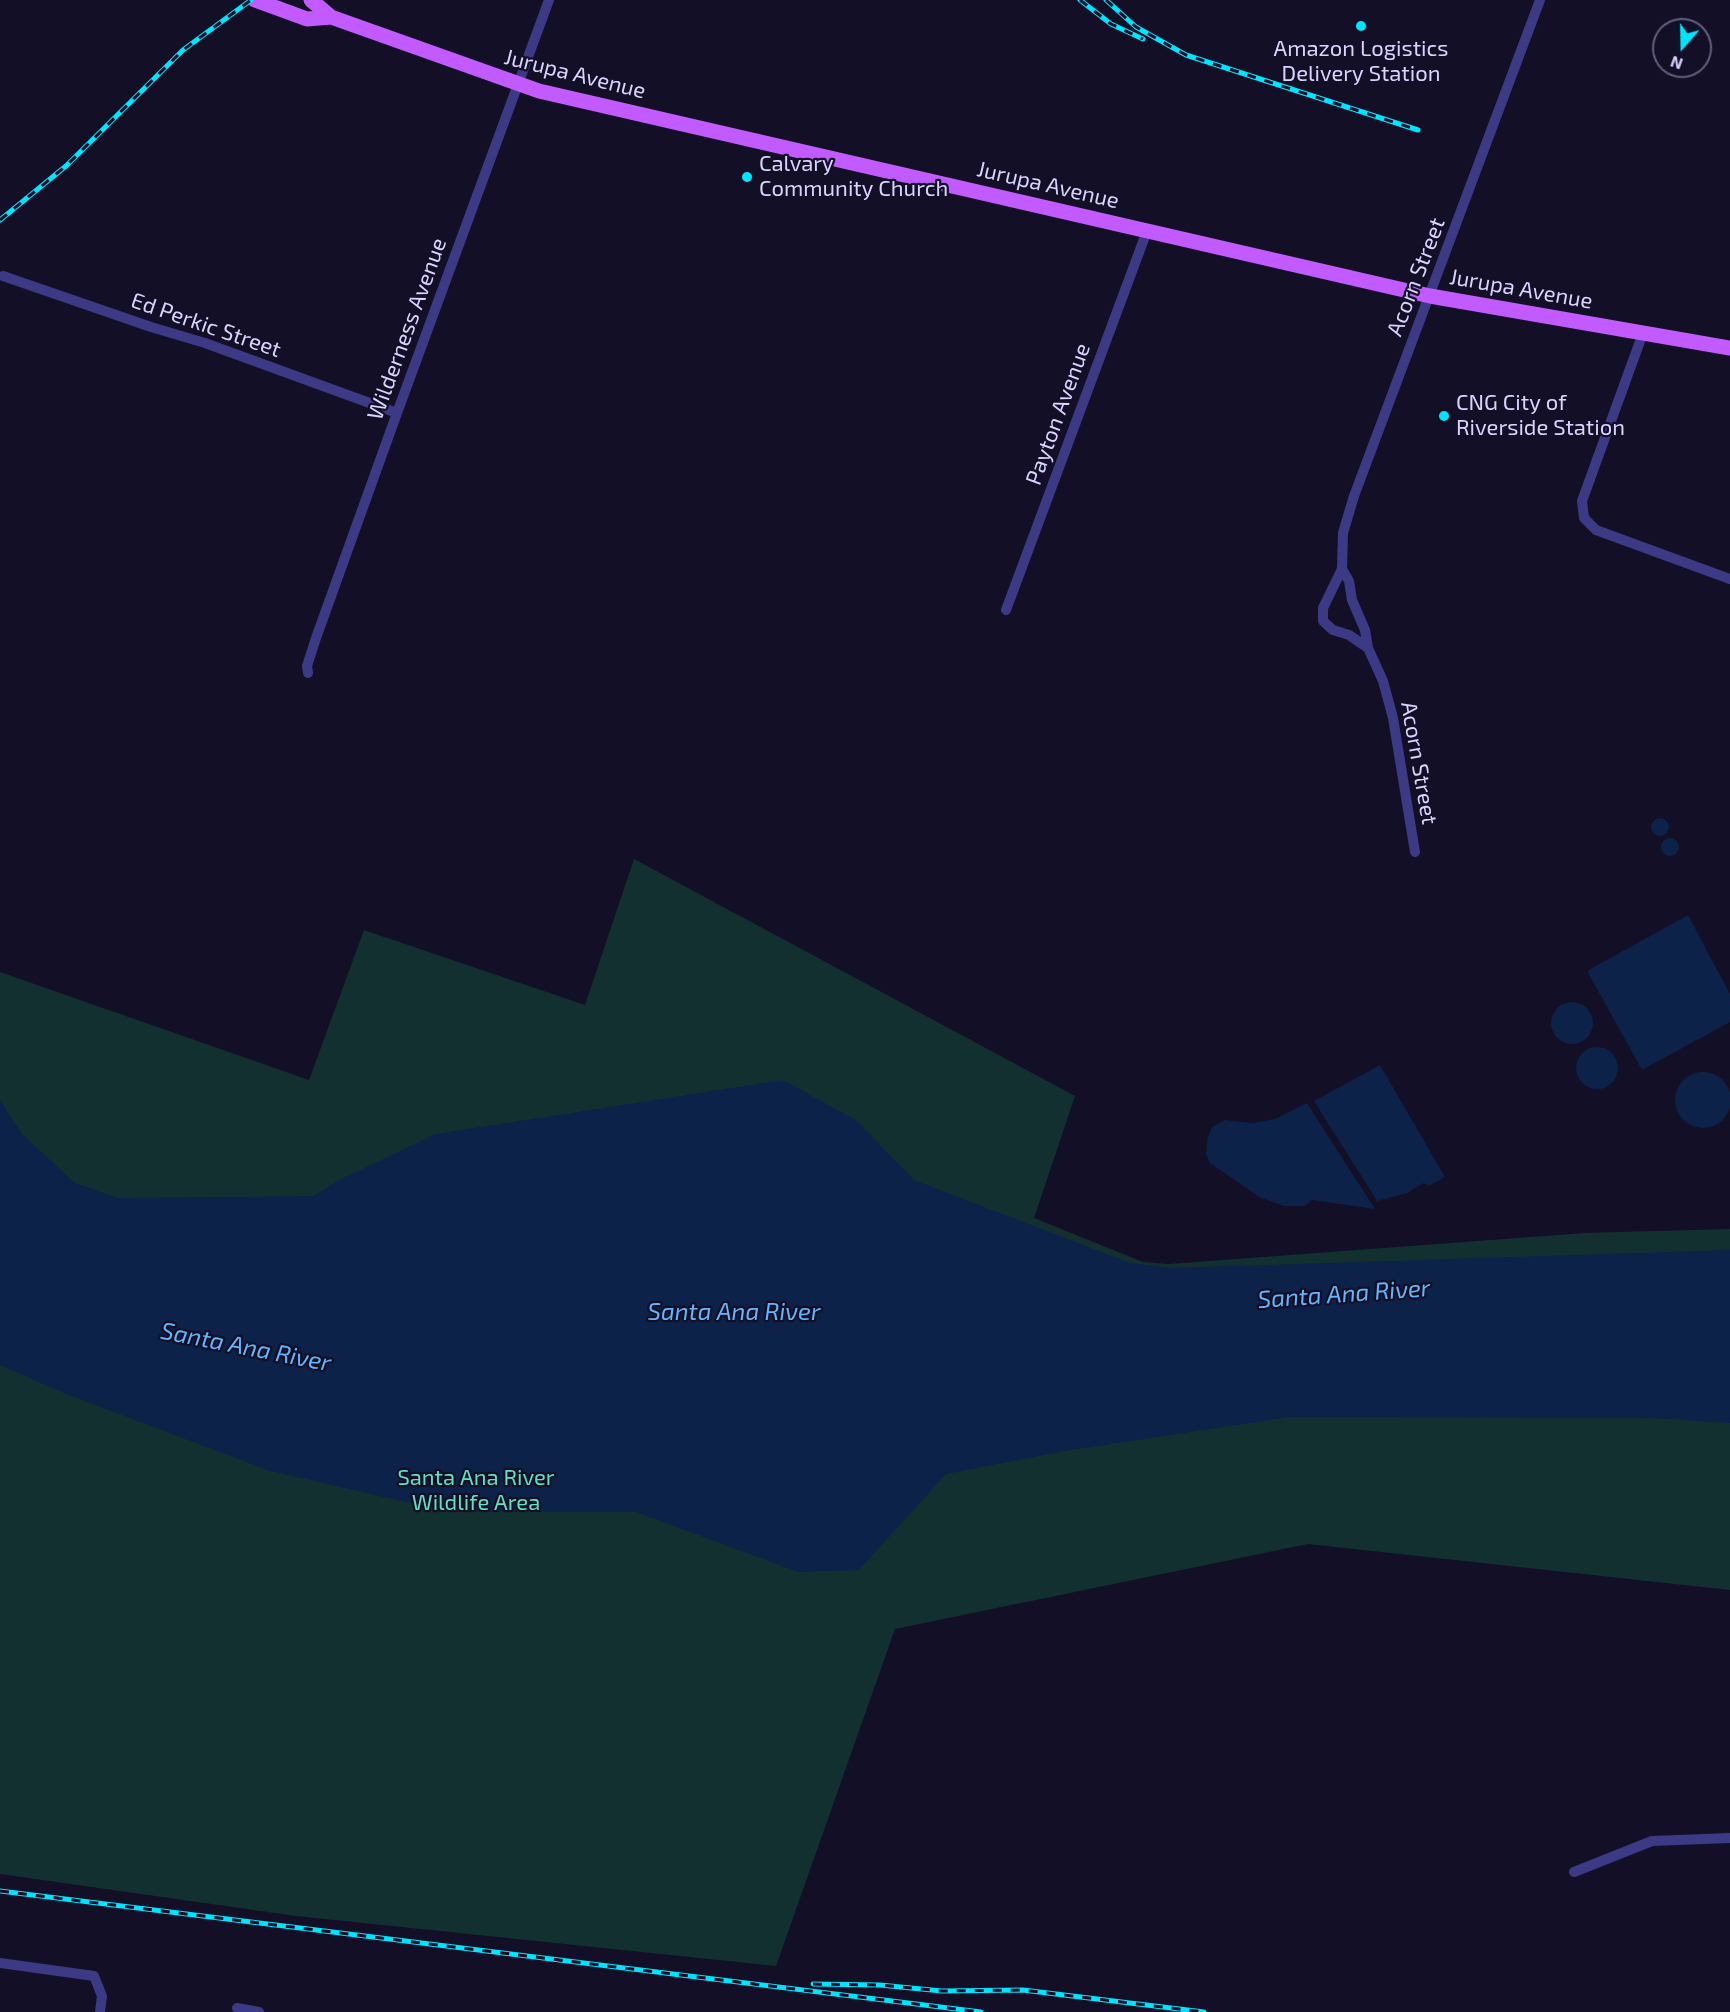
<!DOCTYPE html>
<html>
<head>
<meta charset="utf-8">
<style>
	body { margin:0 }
	#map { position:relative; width:1730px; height:2012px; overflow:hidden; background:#130f26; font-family:"Exo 2",sans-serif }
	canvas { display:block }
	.north { position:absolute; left:1652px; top:18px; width:60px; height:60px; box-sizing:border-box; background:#130f26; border:2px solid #625e7d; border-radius:50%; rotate:200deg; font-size:16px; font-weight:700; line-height:24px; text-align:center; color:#d9d4ff }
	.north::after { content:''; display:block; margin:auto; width:21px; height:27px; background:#00e5ff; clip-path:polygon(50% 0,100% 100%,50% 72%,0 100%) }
</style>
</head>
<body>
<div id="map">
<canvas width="1730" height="2012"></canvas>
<div class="north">N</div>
</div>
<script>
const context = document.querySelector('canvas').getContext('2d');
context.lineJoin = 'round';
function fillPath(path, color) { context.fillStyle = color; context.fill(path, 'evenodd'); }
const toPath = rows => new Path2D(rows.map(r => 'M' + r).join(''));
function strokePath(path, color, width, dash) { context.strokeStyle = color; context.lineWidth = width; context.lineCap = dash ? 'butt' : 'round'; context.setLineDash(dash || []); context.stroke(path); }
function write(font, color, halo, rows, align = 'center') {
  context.font = font + ' "Exo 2",sans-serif'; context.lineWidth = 4.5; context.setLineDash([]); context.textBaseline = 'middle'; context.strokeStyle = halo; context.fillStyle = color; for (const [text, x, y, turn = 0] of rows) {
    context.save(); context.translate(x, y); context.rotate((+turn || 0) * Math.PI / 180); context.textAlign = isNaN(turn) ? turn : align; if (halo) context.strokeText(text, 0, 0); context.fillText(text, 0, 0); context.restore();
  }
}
const green = toPath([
	[634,859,1075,1096,1034,1218,1143,1262,1169,1264,1585,1233,1730,1229,1730,1590,1308,1544,895,1629,776,1966,296,1916,0,1874,0,972,309,1080,364,930,585,1005]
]);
const water = toPath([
	'1651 827a9 9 0 1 1 18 0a9 9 0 1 1-18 0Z',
	'1661 847a9 9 0 1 1 18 0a9 9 0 1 1-18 0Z',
	[1688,915,1730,994,1730,1022,1642,1070,1587,971],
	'1551 1023a21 21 0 1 1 42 0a21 21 0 1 1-42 0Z',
	'1576 1068a21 21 0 1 1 42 0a21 21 0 1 1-42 0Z',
	[1380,1065,1445,1177,1429,1186,1424,1183,1407,1193,1377,1201,1314,1101],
	'1675 1100a28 28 0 1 1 56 0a28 28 0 1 1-56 0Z',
	[783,1080,856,1120,914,1180,1130,1263,1170,1268,1730,1250,1730,1423,1653,1418,1290,1417,1071,1450,946,1474,859,1570,798,1572,636,1512,450,1512,270,1471,66,1394,0,1365,0,1100,22,1134,75,1183,118,1198,314,1196,339,1180,436,1134],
	[1307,1103,1375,1209,1312,1200,1305,1206,1284,1206,1261,1198,1210,1163,1206,1154,1207,1140,1212,1127,1225,1120,1253,1123,1275,1119]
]);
const street = toPath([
	[3,276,151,327,205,343,397,413],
	[1643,333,1582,501,1584,518,1596,530,1730,579],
	[1342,569,1323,608,1323,621,1333,630,1349,635,1368,648],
	[1006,610,1147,231],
	[308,673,307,666,316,638,397,413,549,0],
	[1415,852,1393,718,1383,681,1368,648,1365,630,1352,600,1349,581,1342,569,1343,533,1354,496,1540,0],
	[1574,1872,1652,1841,1730,1838],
	[0,1963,94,1976,102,1996,100,2012],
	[237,2008,259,2012]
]);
const primary = toPath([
	[255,0,307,19,331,17,539,91,1430,296,1730,348],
	[311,0,331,17]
]);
const rail = toPath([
	[1080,0,1111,24,1143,39],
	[1106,0,1136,27,1186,55,1418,130],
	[0,220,66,166,183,50,251,0],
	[0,1891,981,2012],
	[813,1984,880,1985,942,1991,1023,1990,1204,2012]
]);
const markers = [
	[1361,26,6,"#00e5ff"],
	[747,177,6,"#00e5ff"],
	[1444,416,6,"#00e5ff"]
];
const poiNames = [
	["Amazon Logistics",1361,49,"center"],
	["Delivery Station",1361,74,"center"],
	["Calvary",759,164],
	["Community Church",759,189],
	["CNG City of",1456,403],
	["Riverside Station",1456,428]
];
const streetNames = [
	["Jurupa Avenue",575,74,14],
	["Jurupa Avenue",1048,185,13],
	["Acorn Street",1416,277,-69],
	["Jurupa Avenue",1521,289,10],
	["Ed Perkic Street",206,325,19],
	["Wilderness Avenue",407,329,-70],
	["Payton Avenue",1058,414,-70],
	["Acorn Street",1419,763,80]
];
const parkNames = [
	["Santa Ana River",476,1478],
	["Wildlife Area",476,1503]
];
const waterNames = [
	["Santa Ana River",1344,1294,-4],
	["Santa Ana River",734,1312],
	["Santa Ana River",246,1347,11]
];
fillPath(green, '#12302f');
fillPath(water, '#0c2248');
strokePath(street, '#3d3a85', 10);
strokePath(primary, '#c25bff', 15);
strokePath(rail, '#00e5ff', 5);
strokePath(rail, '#130f26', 3, [9]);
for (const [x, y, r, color] of markers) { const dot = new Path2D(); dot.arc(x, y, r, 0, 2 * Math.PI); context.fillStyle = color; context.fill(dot); strokePath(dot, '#130f26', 2); }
write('22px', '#d9d4ff', '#130f26', poiNames, 'left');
write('22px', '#d9d4ff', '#130f26', streetNames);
write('22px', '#5fe0c0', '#130f26', parkNames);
write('italic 24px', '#62b6ff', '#130f26', waterNames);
</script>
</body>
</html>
